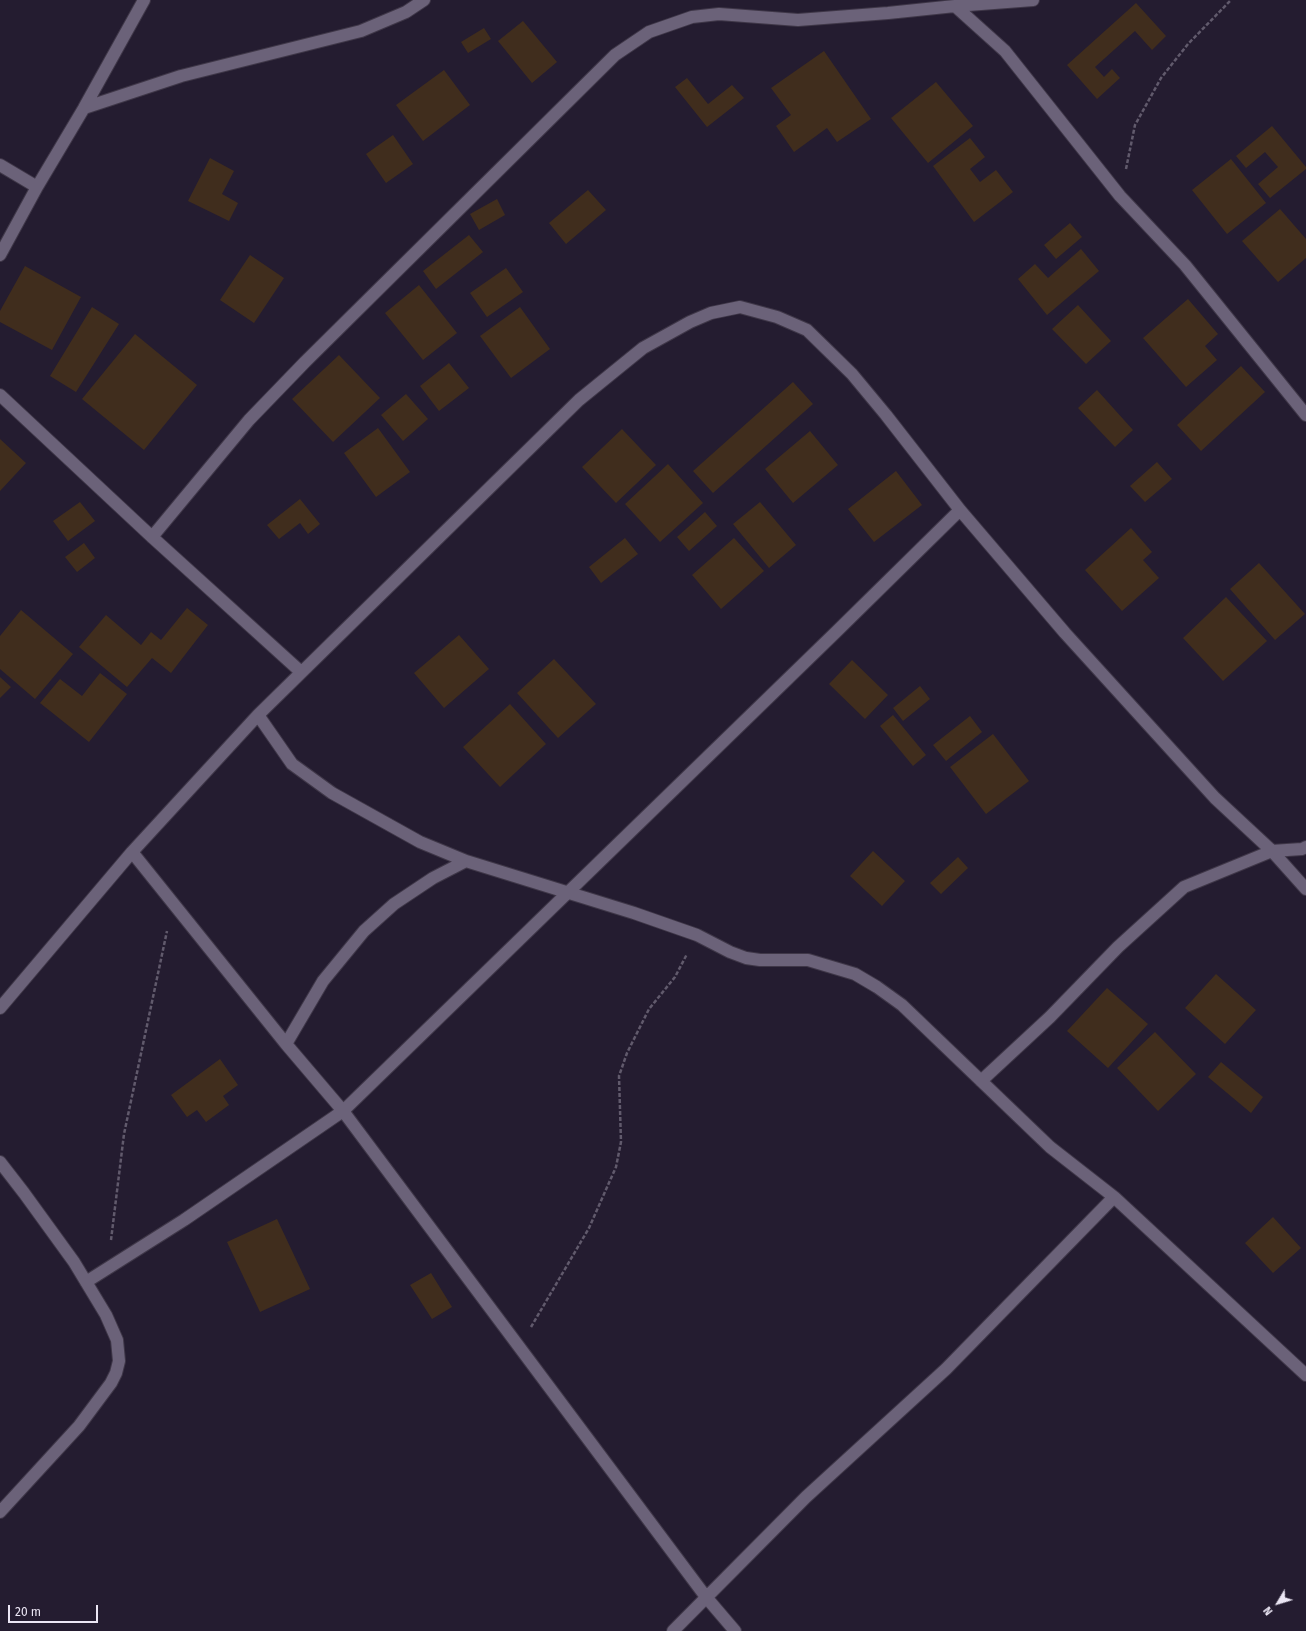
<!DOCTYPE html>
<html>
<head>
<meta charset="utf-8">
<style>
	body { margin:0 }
	#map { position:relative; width:1306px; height:1631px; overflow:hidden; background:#241c30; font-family:"Fira Sans",sans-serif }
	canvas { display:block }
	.north { position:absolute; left:1258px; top:1583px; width:40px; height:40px; -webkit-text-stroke:3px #241c30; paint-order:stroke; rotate:232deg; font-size:11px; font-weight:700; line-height:16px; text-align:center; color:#ebe6f4 }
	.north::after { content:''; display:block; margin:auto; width:14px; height:18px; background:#ebe6f4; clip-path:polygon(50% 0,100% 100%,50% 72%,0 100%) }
	.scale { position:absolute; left:8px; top:1605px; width:90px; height:18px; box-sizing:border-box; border:2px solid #ebe6f4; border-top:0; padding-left:5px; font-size:12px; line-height:14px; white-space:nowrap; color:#ebe6f4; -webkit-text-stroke:3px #241c30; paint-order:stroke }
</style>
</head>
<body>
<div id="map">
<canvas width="1306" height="1631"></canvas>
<div class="north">N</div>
<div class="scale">20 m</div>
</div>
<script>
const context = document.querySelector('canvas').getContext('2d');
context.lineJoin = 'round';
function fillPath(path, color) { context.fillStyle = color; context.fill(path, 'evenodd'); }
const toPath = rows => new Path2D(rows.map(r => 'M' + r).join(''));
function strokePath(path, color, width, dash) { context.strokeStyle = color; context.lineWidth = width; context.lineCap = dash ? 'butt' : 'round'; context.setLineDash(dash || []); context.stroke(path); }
const building = toPath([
	[1136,3,1166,36,1152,50,1135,31,1095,67,1104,77,1112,69,1120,78,1097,99,1067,65],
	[523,21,557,62,532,83,498,41],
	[484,28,491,39,468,53,461,42],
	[824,51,871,119,837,142,827,128,794,152,776,126,791,115,771,88],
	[444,70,470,105,423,141,396,105],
	[687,78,708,104,732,85,744,98,707,127,675,87],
	[936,82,973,126,928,163,891,118],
	[1272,126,1306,167,1306,169,1270,198,1258,184,1278,167,1265,152,1246,168,1236,156],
	[393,135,413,164,386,183,366,154],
	[970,138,985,157,970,169,980,182,996,170,1013,192,974,222,933,166],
	[210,158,234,171,222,194,238,203,229,221,188,201],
	[1231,159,1266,203,1227,234,1192,190],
	[588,190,606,210,566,244,549,223],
	[497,199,505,215,479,230,470,214],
	[1280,209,1306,239,1306,258,1278,282,1242,241],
	[1070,223,1082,237,1056,259,1044,245],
	[469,235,483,252,436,289,423,271],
	[1081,249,1099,271,1047,315,1018,279,1035,264,1048,278],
	[250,255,284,278,254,323,220,300],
	[25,266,81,297,52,350,0,322,0,311],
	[506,268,523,292,487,317,470,293],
	[419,285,457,333,423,360,385,313],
	[1188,299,1218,334,1205,346,1217,360,1186,387,1143,338],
	[1078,305,1111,341,1086,364,1052,329],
	[92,307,119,324,76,392,50,376],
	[520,307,550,349,511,378,480,336],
	[135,334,197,385,144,450,82,399],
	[339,355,380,398,333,442,292,399],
	[449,363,469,388,439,411,420,386],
	[1241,366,1265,392,1201,451,1177,425],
	[793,382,813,404,713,493,693,471],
	[1097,390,1133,430,1115,447,1078,408],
	[406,394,428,419,403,441,381,415],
	[378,428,410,472,376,497,344,453],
	[622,429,656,465,616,503,582,467],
	[810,431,838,465,793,503,765,469],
	[0,439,26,463,0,491],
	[1157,462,1172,479,1145,502,1130,486],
	[668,464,703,503,660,542,625,504],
	[896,471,922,505,874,542,848,509],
	[300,499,320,524,308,534,300,523,279,539,267,525],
	[80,502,95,521,68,541,53,521],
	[760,502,796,545,769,568,733,524],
	[705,512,717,526,689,551,677,537],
	[1131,528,1152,552,1143,560,1159,578,1122,611,1085,570],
	[625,538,638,554,601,583,589,567],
	[734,538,764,571,721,609,692,575],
	[84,543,95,558,77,572,65,557],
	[1259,563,1305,614,1275,640,1230,589],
	[1226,597,1267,641,1223,681,1183,638],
	[187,608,208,625,171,673,152,658,127,687,79,647,106,615,141,645,151,632,161,640],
	[21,610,73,654,35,699,0,669,0,636],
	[459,635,489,669,444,708,414,673],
	[554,659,596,704,558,738,517,693],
	[852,660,888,695,865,719,829,684],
	[100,673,127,694,89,742,40,703,60,679,82,696],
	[0,677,11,687,0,698],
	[920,686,930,699,903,721,893,708],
	[510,704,546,744,500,787,463,747],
	[893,715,926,755,913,766,880,726],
	[970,716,982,732,946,761,933,745],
	[993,734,1029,781,986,814,950,767],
	[873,851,905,881,882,906,850,876],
	[958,857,968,868,941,894,930,883],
	[1216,974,1256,1010,1225,1044,1185,1008],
	[1107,988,1148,1024,1108,1068,1067,1031],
	[1155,1032,1196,1074,1158,1111,1117,1068],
	[220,1059,238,1085,223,1096,229,1105,206,1122,197,1110,187,1117,171,1095],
	[1221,1062,1263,1097,1251,1113,1208,1077],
	[1273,1217,1301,1248,1273,1273,1245,1243],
	[277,1219,310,1289,260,1312,227,1242],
	[431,1273,452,1307,432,1319,410,1285]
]);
const path = toPath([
	[1126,169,1135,125,1161,78,1188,44,1231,0],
	[111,1240,124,1134,167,931],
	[531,1327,589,1228,616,1167,621,1142,619,1076,627,1053,649,1009,675,977,687,954]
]);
const street = toPath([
	[955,6,1005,51,1120,196,1185,265,1306,415],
	[84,108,181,76,361,31,406,12,424,0],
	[0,165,37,187],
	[0,255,37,187,84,108,144,0],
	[0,395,152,537,301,672],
	[152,537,249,420,305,362,615,55,649,32,692,17,719,14,798,20,888,13,955,6,1033,0],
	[258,715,292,764,332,793,420,842,466,861,634,913,697,935,730,952,746,958,760,960,808,960,855,974,877,987,902,1005,1050,1147,1114,1197,1306,1375],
	[132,852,286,1044,343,1111,706,1597,735,1631],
	[0,1008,132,852,258,715,579,400,643,348,690,322,711,313,740,307,777,317,807,330,852,374,886,415,960,510,1065,633,1215,798,1272,851,1302,849,1306,847],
	[286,1044,323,981,364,931,394,904,433,878,466,861],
	[981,1081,1050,1017,1118,947,1184,887,1272,851,1306,889],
	[0,1162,24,1193,74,1262,106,1315,117,1340,119,1361,116,1373,111,1383,79,1426,0,1512],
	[86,1282,184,1220,343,1111,836,632,960,510],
	[673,1631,806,1497,946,1369,1114,1197]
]);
fillPath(building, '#402d1d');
strokePath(street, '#3f3748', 14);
strokePath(path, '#615a6c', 2.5, [4, 2]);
strokePath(street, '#6b6279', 12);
</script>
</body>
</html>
